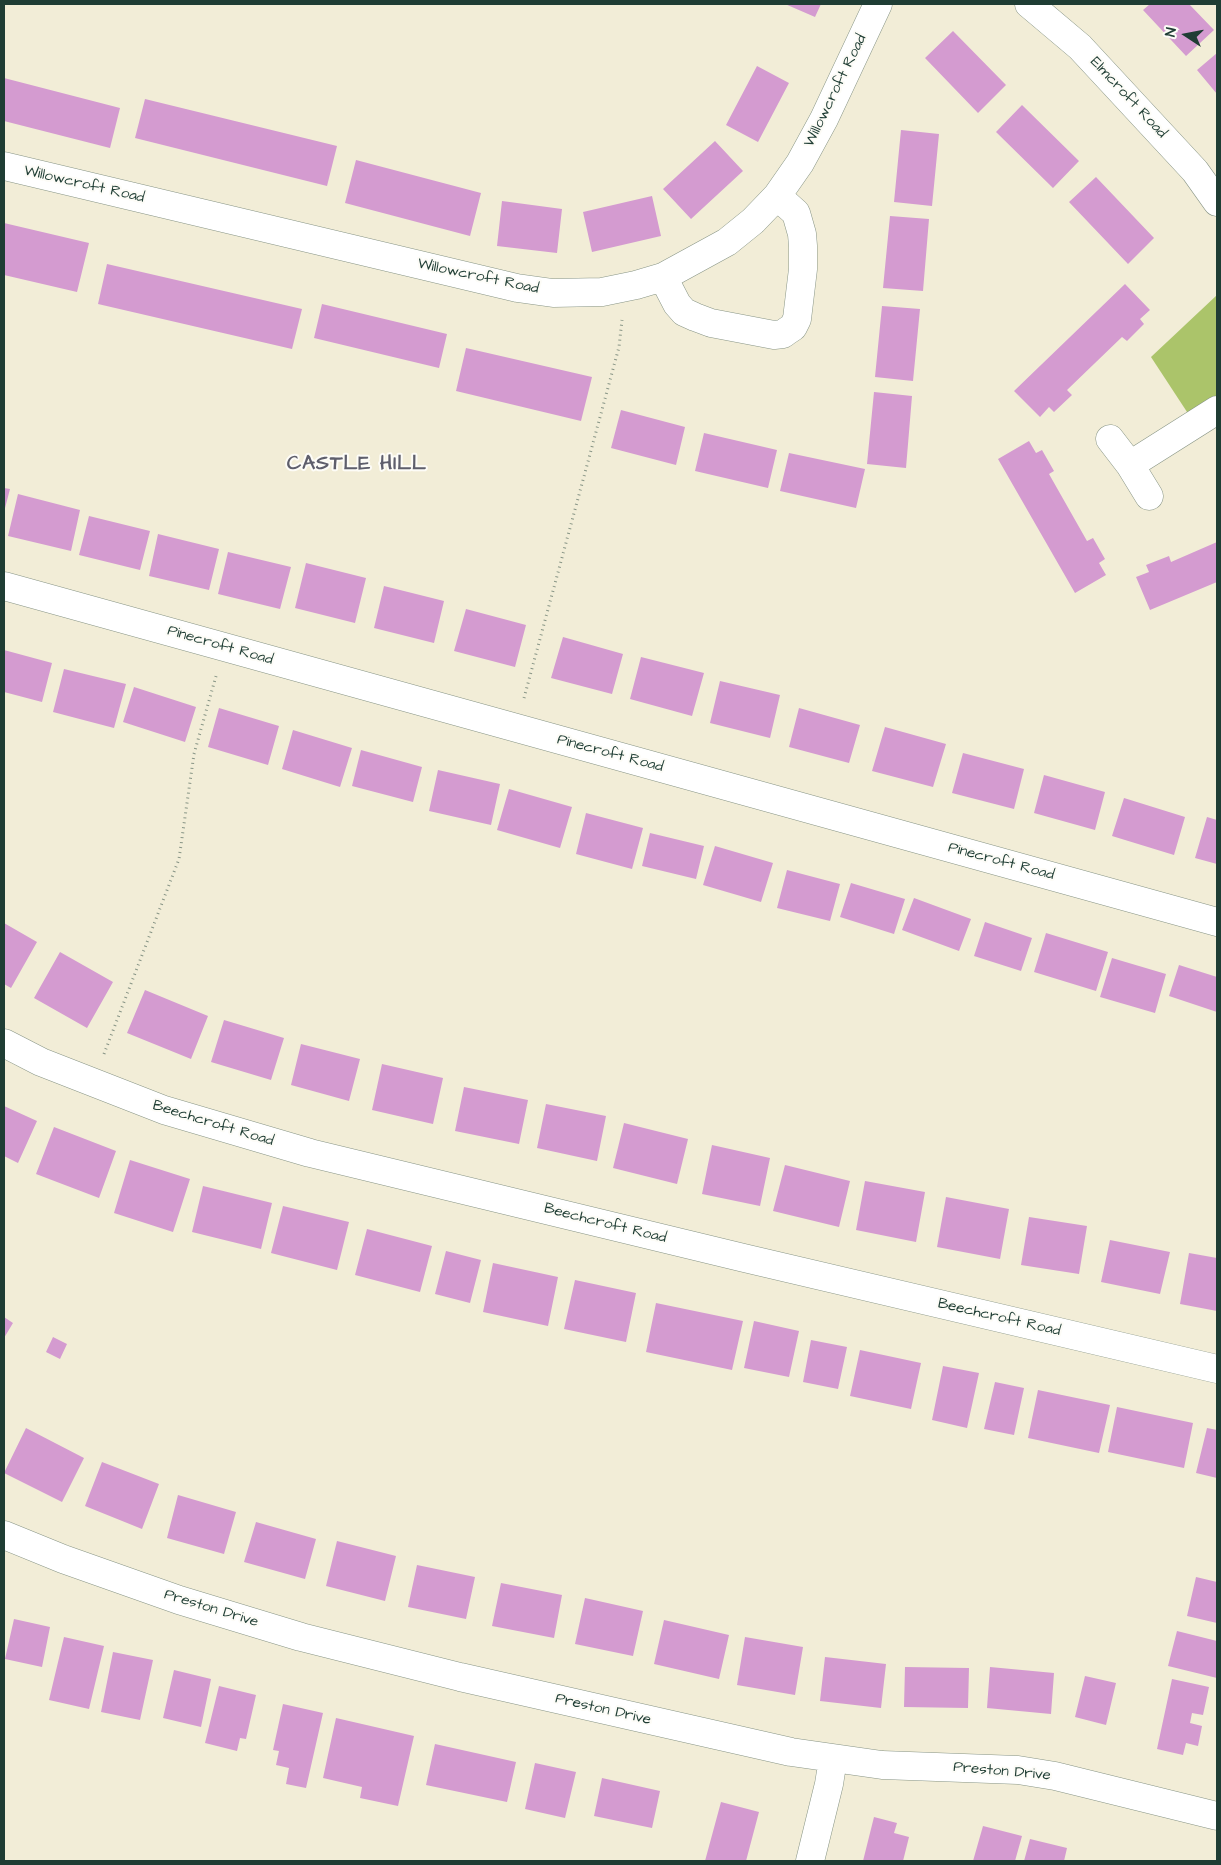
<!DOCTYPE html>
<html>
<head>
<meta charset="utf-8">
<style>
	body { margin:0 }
	#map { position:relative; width:1221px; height:1865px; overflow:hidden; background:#f2edd7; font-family:"Architects Daughter",sans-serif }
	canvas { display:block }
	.frame { position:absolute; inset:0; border:5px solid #1f3d34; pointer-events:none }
	.north { position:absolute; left:1161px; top:10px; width:50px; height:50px; -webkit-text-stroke:4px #fdfcf7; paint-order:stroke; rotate:281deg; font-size:14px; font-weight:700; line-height:20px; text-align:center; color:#1f3d34 }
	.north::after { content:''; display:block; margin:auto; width:18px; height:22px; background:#1f3d34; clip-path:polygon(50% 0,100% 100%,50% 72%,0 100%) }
</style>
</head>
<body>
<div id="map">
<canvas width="1221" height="1865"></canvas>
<div class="frame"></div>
<div class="north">N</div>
</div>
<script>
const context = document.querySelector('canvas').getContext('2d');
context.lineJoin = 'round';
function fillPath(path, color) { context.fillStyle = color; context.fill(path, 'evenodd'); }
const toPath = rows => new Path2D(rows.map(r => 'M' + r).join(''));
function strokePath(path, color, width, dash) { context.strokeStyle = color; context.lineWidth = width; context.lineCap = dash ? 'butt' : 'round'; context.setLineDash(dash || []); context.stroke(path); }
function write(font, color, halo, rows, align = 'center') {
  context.font = font + ' "Architects Daughter",sans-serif'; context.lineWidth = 4; context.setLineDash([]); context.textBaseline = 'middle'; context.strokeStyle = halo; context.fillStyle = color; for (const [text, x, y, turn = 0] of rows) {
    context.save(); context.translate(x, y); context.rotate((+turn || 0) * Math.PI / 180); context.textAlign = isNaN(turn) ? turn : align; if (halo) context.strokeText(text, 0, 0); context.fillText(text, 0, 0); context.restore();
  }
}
const green = toPath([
	[1217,295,1217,396,1189,415,1151,357]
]);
const building = toPath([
	[785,4,821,4,815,17],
	[1150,4,1189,4,1214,30,1186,56,1143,10],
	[953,31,1006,85,978,113,925,58],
	[1217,53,1217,94,1197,70],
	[757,66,789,83,758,142,726,125],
	[4,78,120,108,110,148,4,121],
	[145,99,337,146,327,186,135,138],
	[1022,105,1079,161,1053,188,996,132],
	[901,130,939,134,932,206,894,202],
	[715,141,743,171,691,219,663,189],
	[356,160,481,193,470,236,345,203],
	[1096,177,1154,238,1128,264,1069,202],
	[652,196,661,236,592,252,583,212],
	[502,201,562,209,557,253,497,246],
	[890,216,929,219,923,291,883,288],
	[4,223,89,243,77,292,4,275],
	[107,264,302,309,292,349,98,304],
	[1125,284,1150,310,1140,319,1144,324,1127,341,1122,337,1067,390,1072,395,1054,412,1049,407,1040,417,1014,391],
	[322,304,447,334,439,368,314,338],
	[882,306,920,309,913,381,875,377],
	[466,348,592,377,581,421,456,391],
	[874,392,912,396,906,468,867,464],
	[621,410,685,427,676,465,611,448],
	[704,433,777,450,768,488,695,471],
	[1029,441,1036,453,1042,450,1054,471,1049,474,1087,541,1093,538,1105,559,1099,563,1106,575,1075,593,998,459],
	[789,453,865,469,856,508,780,491],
	[4,488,10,489,4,512],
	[18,494,80,510,71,551,8,536],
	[89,516,150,531,140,570,79,555],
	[158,534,219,549,209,590,149,576],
	[1217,542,1217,582,1150,610,1136,577,1149,572,1146,565,1169,556,1171,562],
	[228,552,291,567,280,609,218,594],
	[306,563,366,578,355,623,295,608],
	[384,586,444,601,434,643,374,628],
	[466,609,526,625,515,667,454,651],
	[563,637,623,654,612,694,551,678],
	[4,650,52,663,42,702,4,692],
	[641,657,704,673,692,716,630,699],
	[64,669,126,684,114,728,53,712],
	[720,681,780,695,770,738,710,723],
	[134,687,196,707,185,742,123,722],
	[219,708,279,726,268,765,208,747],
	[799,708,860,725,849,763,789,747],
	[885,727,946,744,933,787,872,771],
	[293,730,352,748,340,787,282,769],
	[361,750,422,767,413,802,352,786],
	[963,753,1024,769,1014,809,952,793],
	[438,770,500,784,491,825,429,811],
	[1044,775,1105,792,1095,830,1034,813],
	[509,789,572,807,560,848,497,830],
	[1124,798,1185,817,1174,855,1112,836],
	[586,813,643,828,632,869,576,854],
	[1207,817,1217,820,1217,864,1195,858],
	[650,833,704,846,696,879,642,866],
	[715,846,773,863,761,902,703,885],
	[787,870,840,884,830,921,777,908],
	[851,883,905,899,894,934,840,917],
	[914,898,971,919,959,951,902,930],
	[985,922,1032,938,1021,971,974,956],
	[4,923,37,942,11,988,4,984],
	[1046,933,1108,952,1096,991,1034,972],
	[60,952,113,982,87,1028,34,998],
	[1112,958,1166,974,1155,1013,1100,997],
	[1179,965,1217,977,1217,1012,1169,996],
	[145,990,208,1016,191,1059,127,1033],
	[224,1020,284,1038,271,1080,211,1062],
	[301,1044,360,1059,349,1101,291,1085],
	[382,1064,443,1078,433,1124,372,1110],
	[464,1087,528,1100,519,1144,455,1131],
	[546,1104,606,1116,597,1161,537,1148],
	[4,1106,37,1121,18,1163,4,1156],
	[624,1123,688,1139,677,1184,613,1168],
	[54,1127,116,1151,99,1198,36,1174],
	[712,1145,770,1158,760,1206,702,1194],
	[130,1160,190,1179,173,1232,114,1213],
	[785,1165,850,1181,839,1227,773,1211],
	[865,1181,925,1192,916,1242,856,1230],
	[203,1186,272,1203,261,1249,192,1232],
	[946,1197,1009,1209,1000,1259,937,1247],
	[283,1206,349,1222,337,1270,271,1253],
	[1029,1217,1087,1226,1079,1274,1021,1265],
	[367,1229,432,1246,420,1292,355,1275],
	[1110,1240,1170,1252,1160,1294,1101,1282],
	[446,1251,481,1260,470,1303,435,1294],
	[1189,1253,1217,1258,1217,1311,1180,1304],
	[493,1263,558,1277,548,1326,483,1312],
	[575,1280,636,1293,626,1342,564,1329],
	[656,1303,743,1321,732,1370,646,1352],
	[4,1317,13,1323,4,1338],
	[754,1321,799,1331,789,1377,744,1368],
	[53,1337,67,1344,60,1359,46,1352],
	[811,1340,847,1347,838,1389,803,1382],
	[860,1350,921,1363,911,1409,850,1396],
	[943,1366,979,1373,967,1428,932,1420],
	[995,1382,1024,1388,1014,1435,984,1429],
	[1038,1390,1110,1405,1099,1453,1028,1438],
	[1117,1407,1193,1423,1184,1468,1108,1452],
	[26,1428,84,1458,62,1502,4,1473],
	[1207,1428,1217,1430,1217,1478,1196,1473],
	[102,1462,159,1484,142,1529,85,1506],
	[178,1495,236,1512,224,1554,167,1538],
	[256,1522,316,1539,305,1579,244,1562],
	[337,1541,396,1556,385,1601,326,1586],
	[417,1565,475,1577,466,1619,408,1607],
	[1196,1577,1217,1582,1217,1623,1187,1616],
	[501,1583,562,1595,554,1638,492,1626],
	[585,1598,643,1611,633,1656,575,1644],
	[14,1619,50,1627,42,1667,5,1659],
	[664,1620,729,1635,719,1679,654,1664],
	[1177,1631,1217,1641,1217,1678,1168,1666],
	[64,1637,104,1646,89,1709,49,1700],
	[745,1637,803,1647,795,1695,737,1685],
	[113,1652,153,1660,140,1720,101,1712],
	[825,1657,886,1664,881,1708,820,1701],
	[905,1667,969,1668,968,1708,904,1707],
	[990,1667,1054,1673,1051,1714,987,1708],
	[174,1670,211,1679,201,1727,163,1718],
	[1085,1676,1116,1683,1106,1725,1075,1717],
	[1172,1679,1209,1687,1203,1715,1192,1713,1190,1723,1202,1726,1198,1746,1186,1743,1183,1755,1157,1749],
	[219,1686,256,1695,246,1739,240,1738,237,1751,205,1743],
	[283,1704,323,1713,306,1788,286,1784,289,1768,276,1765,279,1751,273,1750],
	[336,1718,414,1736,398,1806,360,1798,362,1787,323,1778],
	[435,1744,516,1762,507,1802,426,1785],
	[535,1763,576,1772,565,1818,525,1809],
	[602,1778,660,1791,652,1828,594,1816],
	[721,1802,759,1812,746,1861,705,1861],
	[874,1817,897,1823,894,1833,909,1837,903,1861,863,1861],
	[983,1826,1022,1836,1015,1861,973,1861],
	[1030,1839,1067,1848,1064,1861,1024,1861]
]);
const path = toPath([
	[524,698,619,347,622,320],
	[104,1054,179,859,194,754,216,676]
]);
const minor = toPath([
	[1029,4,1080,47,1195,171,1217,202],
	[4,166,517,288,553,293,602,292,636,285,663,277,727,242,753,221,777,196,800,163,824,119,878,4],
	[663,277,677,304,684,312,695,317,711,323,774,335,783,334,787,331,793,327,797,319,803,269,803,246,802,234,796,213,777,196],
	[1110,439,1130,465,1149,496],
	[1130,465,1217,410],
	[4,586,1217,922],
	[4,1043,41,1062,164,1110,310,1153,744,1258,1217,1369],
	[4,1535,63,1559,179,1600,301,1637,460,1677,791,1752,882,1765,1018,1770,1055,1776,1217,1816],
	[810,1861,829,1784,833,1759]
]);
const streetNames = [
	["Willowcroft Road",836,91,-64],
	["Elmcroft Road",1128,98,47],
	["Willowcroft Road",84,185,13],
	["Willowcroft Road",478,277,12],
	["Pinecroft Road",220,646,16],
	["Pinecroft Road",610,754,15],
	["Pinecroft Road",1001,862,15],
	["Beechcroft Road",213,1124,17],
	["Beechcroft Road",605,1224,14],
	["Beechcroft Road",999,1318,13],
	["Preston Drive",211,1609,17],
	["Preston Drive",603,1710,13],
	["Preston Drive",1002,1772,5]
];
const districtNames = [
	["CASTLE HILL",357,465]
];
fillPath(green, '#abc46a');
fillPath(building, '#d49bd0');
strokePath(minor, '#889586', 29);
strokePath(path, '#889586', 3, [1, 4]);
strokePath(minor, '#fff', 28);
write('15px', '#1f3d34', '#fdfcf7', streetNames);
context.letterSpacing = '1px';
write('bold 20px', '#5e5e6b', '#fdfcf7', districtNames);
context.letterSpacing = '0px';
</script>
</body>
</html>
